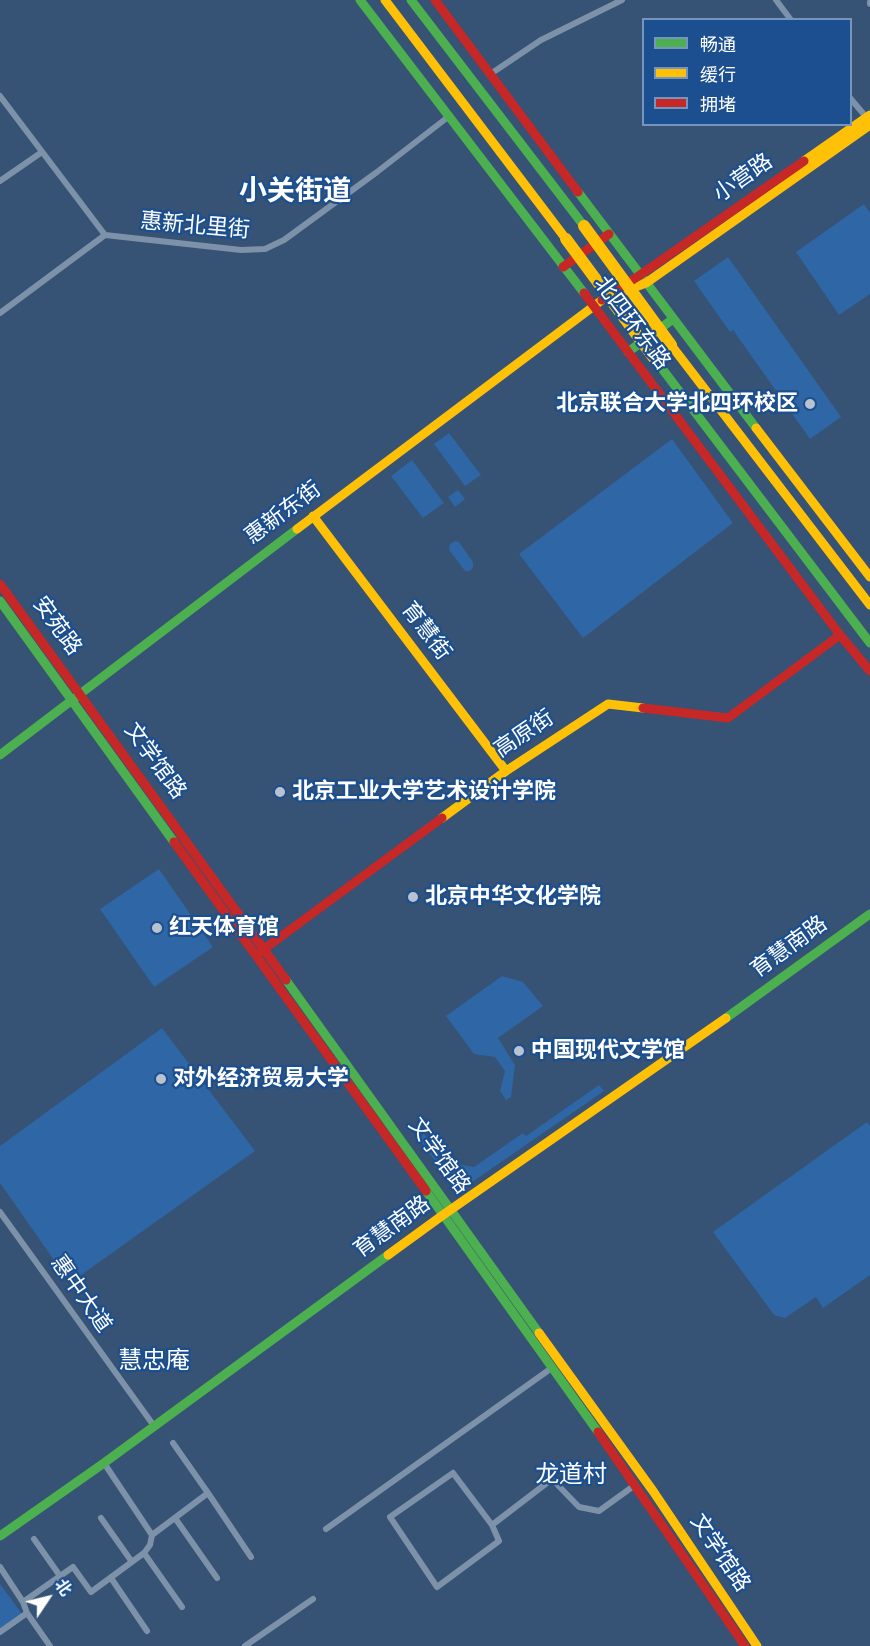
<!DOCTYPE html>
<html>
<head>
<meta charset="utf-8">
<style>
	body { margin:0 }
	#map { position:relative; width:870px; height:1646px; overflow:hidden; background:#365274; font-family:Figtree,"Noto Sans SC",sans-serif }
	canvas { display:block }
	.legend { position:absolute; left:642px; top:18px; width:210px; height:108px; box-sizing:border-box; background:#1b4f8f; border:2px solid #7695bc; margin:0; padding:8px 10px; list-style:none; font-size:18px; color:#fff }
	.legend li { display:flex; align-items:center; gap:12px; height:30px }
	.legend b { width:30px; border:2px solid #7695bc }
	.north { position:absolute; left:18px; top:1568px; width:60px; height:60px; -webkit-text-stroke:4px #1b4f8f; paint-order:stroke; rotate:55deg; font-size:16px; font-weight:700; line-height:24px; text-align:center; color:#fff }
	.north::after { content:''; display:block; margin:auto; width:21px; height:27px; background:#fff; clip-path:polygon(50% 0,100% 100%,50% 72%,0 100%) }
</style>
</head>
<body>
<div id="map">
<canvas width="870" height="1646"></canvas>
<ul class="legend">
<li><b style="height:8px;background:#4caf50"></b>畅通</li>
<li><b style="height:8px;background:#ffc107"></b>缓行</li>
<li><b style="height:8px;background:#c62828"></b>拥堵</li>
</ul>
<div class="north">北</div>
</div>
<script>
const context = document.querySelector('canvas').getContext('2d');
context.lineJoin = 'round';
function fillPath(path, color) { context.fillStyle = color; context.fill(path, 'evenodd'); }
const toPath = rows => new Path2D(rows.map(r => 'M' + r).join(''));
function strokePath(path, color, width, dash) { context.strokeStyle = color; context.lineWidth = width; context.lineCap = dash ? 'butt' : 'round'; context.setLineDash(dash || []); context.stroke(path); }
function write(font, color, halo, rows, align = 'center') {
  context.font = font + ' Figtree,"Noto Sans SC",sans-serif'; context.lineWidth = 4.5; context.setLineDash([]); context.textBaseline = 'middle'; context.strokeStyle = halo; context.fillStyle = color; for (const [text, x, y, turn = 0] of rows) {
    context.save(); context.translate(x, y); context.rotate((+turn || 0) * Math.PI / 180); context.textAlign = isNaN(turn) ? turn : align; if (halo) context.strokeText(text, 0, 0); context.fillText(text, 0, 0); context.restore();
  }
}
const green = toPath([
	[864,204,870,213,870,294,839,315,796,252],
	[728,257,841,417,810,439,733,330,730,332,694,281],
	[449,433,481,475,465,486,434,444],
	[672,439,733,523,583,638,519,554],
	[412,460,444,503,423,518,391,476],
	[458,490,465,499,455,507,448,497],
	[455,541,459,542,473,562,473,568,470,571,465,571,449,550,450,544],
	[159,869,213,947,154,987,100,909],
	[502,976,523,982,543,1006,498,1038,515,1065,511,1097,506,1100,500,1091,505,1071,495,1057,474,1054,446,1016],
	[162,1028,255,1151,70,1283,0,1183,0,1146],
	[599,1085,604,1091,468,1185,448,1178,418,1138,424,1134,444,1162,474,1167,523,1133,526,1136],
	[867,1122,870,1126,870,1275,823,1308,816,1297,785,1318,774,1315,713,1232],
	[0,1584,22,1614,0,1630]
]);
const street = toPath([
	[776,0,791,20],
	[870,2,870,4],
	[489,75,541,40,622,0],
	[0,96,105,235,241,250,265,249,284,240,377,172,448,117],
	[850,98,867,118],
	[0,181,42,152],
	[0,313,105,235],
	[0,1212,154,1426],
	[104,1463,152,1535,208,1493,173,1443],
	[453,1473,492,1525,499,1541,437,1587,390,1517,453,1473],
	[208,1493,251,1557],
	[101,1518,132,1562],
	[175,1518,217,1578],
	[492,1525,552,1479,579,1507,599,1511,635,1485],
	[326,1529,553,1367],
	[34,1539,60,1576],
	[144,1553,182,1607],
	[0,1567,23,1602],
	[111,1578,147,1631],
	[27,1613,50,1646],
	[0,1632,27,1613,23,1602,73,1567,91,1592,144,1553,150,1545,152,1535],
	[245,1646,313,1599]
]);
const fast = toPath([
	[360,0,584,293],
	[411,0,584,226],
	[578,192,756,428],
	[628,352,673,319],
	[654,358,870,643],
	[0,601,174,842],
	[0,755,297,529],
	[286,980,539,1333],
	[726,1018,870,914],
	[426,1191,598,1432],
	[0,1536,104,1463,388,1255]
]);
const slow = toPath([
	[385,0,566,239],
	[804,161,870,115],
	[625,291,646,283,870,125],
	[671,345,870,605],
	[756,428,870,577],
	[313,516,506,771],
	[297,529,602,300],
	[442,818,506,771,608,704,643,708],
	[388,1255,443,1215,726,1018],
	[539,1333,653,1491,757,1646]
]);
const jam = toPath([
	[435,0,578,192],
	[563,267,609,234],
	[584,293,840,635,870,671],
	[602,300,640,275,804,161],
	[0,584,286,980],
	[643,708,728,718,840,635],
	[174,842,426,1191],
	[260,952,442,818],
	[598,1432,745,1646]
]);
const slowBridge = toPath([
	[584,226,671,345],
	[566,239,654,358]
]);
const markers = [
	[810,404,6,"#b9c2ce"],
	[280,792,6,"#b9c2ce"],
	[413,897,6,"#b9c2ce"],
	[157,928,6,"#b9c2ce"],
	[519,1051,6,"#b9c2ce"],
	[161,1079,6,"#b9c2ce"]
];
const streetNames = [
	["小营路",743,178,-35],
	["惠新北里街",195,226,5],
	["北四环东路",632,323,53],
	["惠新东街",283,513,-37],
	["安苑路",57,626,54],
	["育慧街",426,631,53],
	["高原街",524,734,-34],
	["文学馆路",155,761,54],
	["育慧南路",789,947,-36],
	["文学馆路",439,1156,54],
	["育慧南路",392,1227,-36],
	["惠中大道",81,1294,55],
	["文学馆路",720,1553,56]
];
const poiNames = [
	["北京联合大学北四环校区",798,404,"right"],
	["北京工业大学艺术设计学院",292,792],
	["北京中华文化学院",425,897],
	["红天体育馆",169,928],
	["中国现代文学馆",531,1051],
	["对外经济贸易大学",173,1079]
];
const neighbourhoodNames = [
	["慧忠庵",154,1361],
	["龙道村",571,1475]
];
const districtNames = [
	["小关街道",295,192]
];
fillPath(green, '#2f66a5');
strokePath(street, '#7d92a8', 6);
strokePath(fast, '#4caf50', 9);
strokePath(slow, '#ffc107', 9);
strokePath(jam, '#c62828', 9);
strokePath(slowBridge, '#ffc107', 12);
for (const [x, y, r, color] of markers) { const dot = new Path2D(); dot.arc(x, y, r, 0, 2 * Math.PI); context.fillStyle = color; context.fill(dot); strokePath(dot, '#1b4f8f', 2); }
write('22px', '#fff', '#1b4f8f', streetNames);
write('bold 22px', '#fff', '#1b4f8f', poiNames, 'left');
write('24px', '#fff', '#1b4f8f', neighbourhoodNames);
write('bold 28px', '#fff', '#1b4f8f', districtNames);
</script>
</body>
</html>
